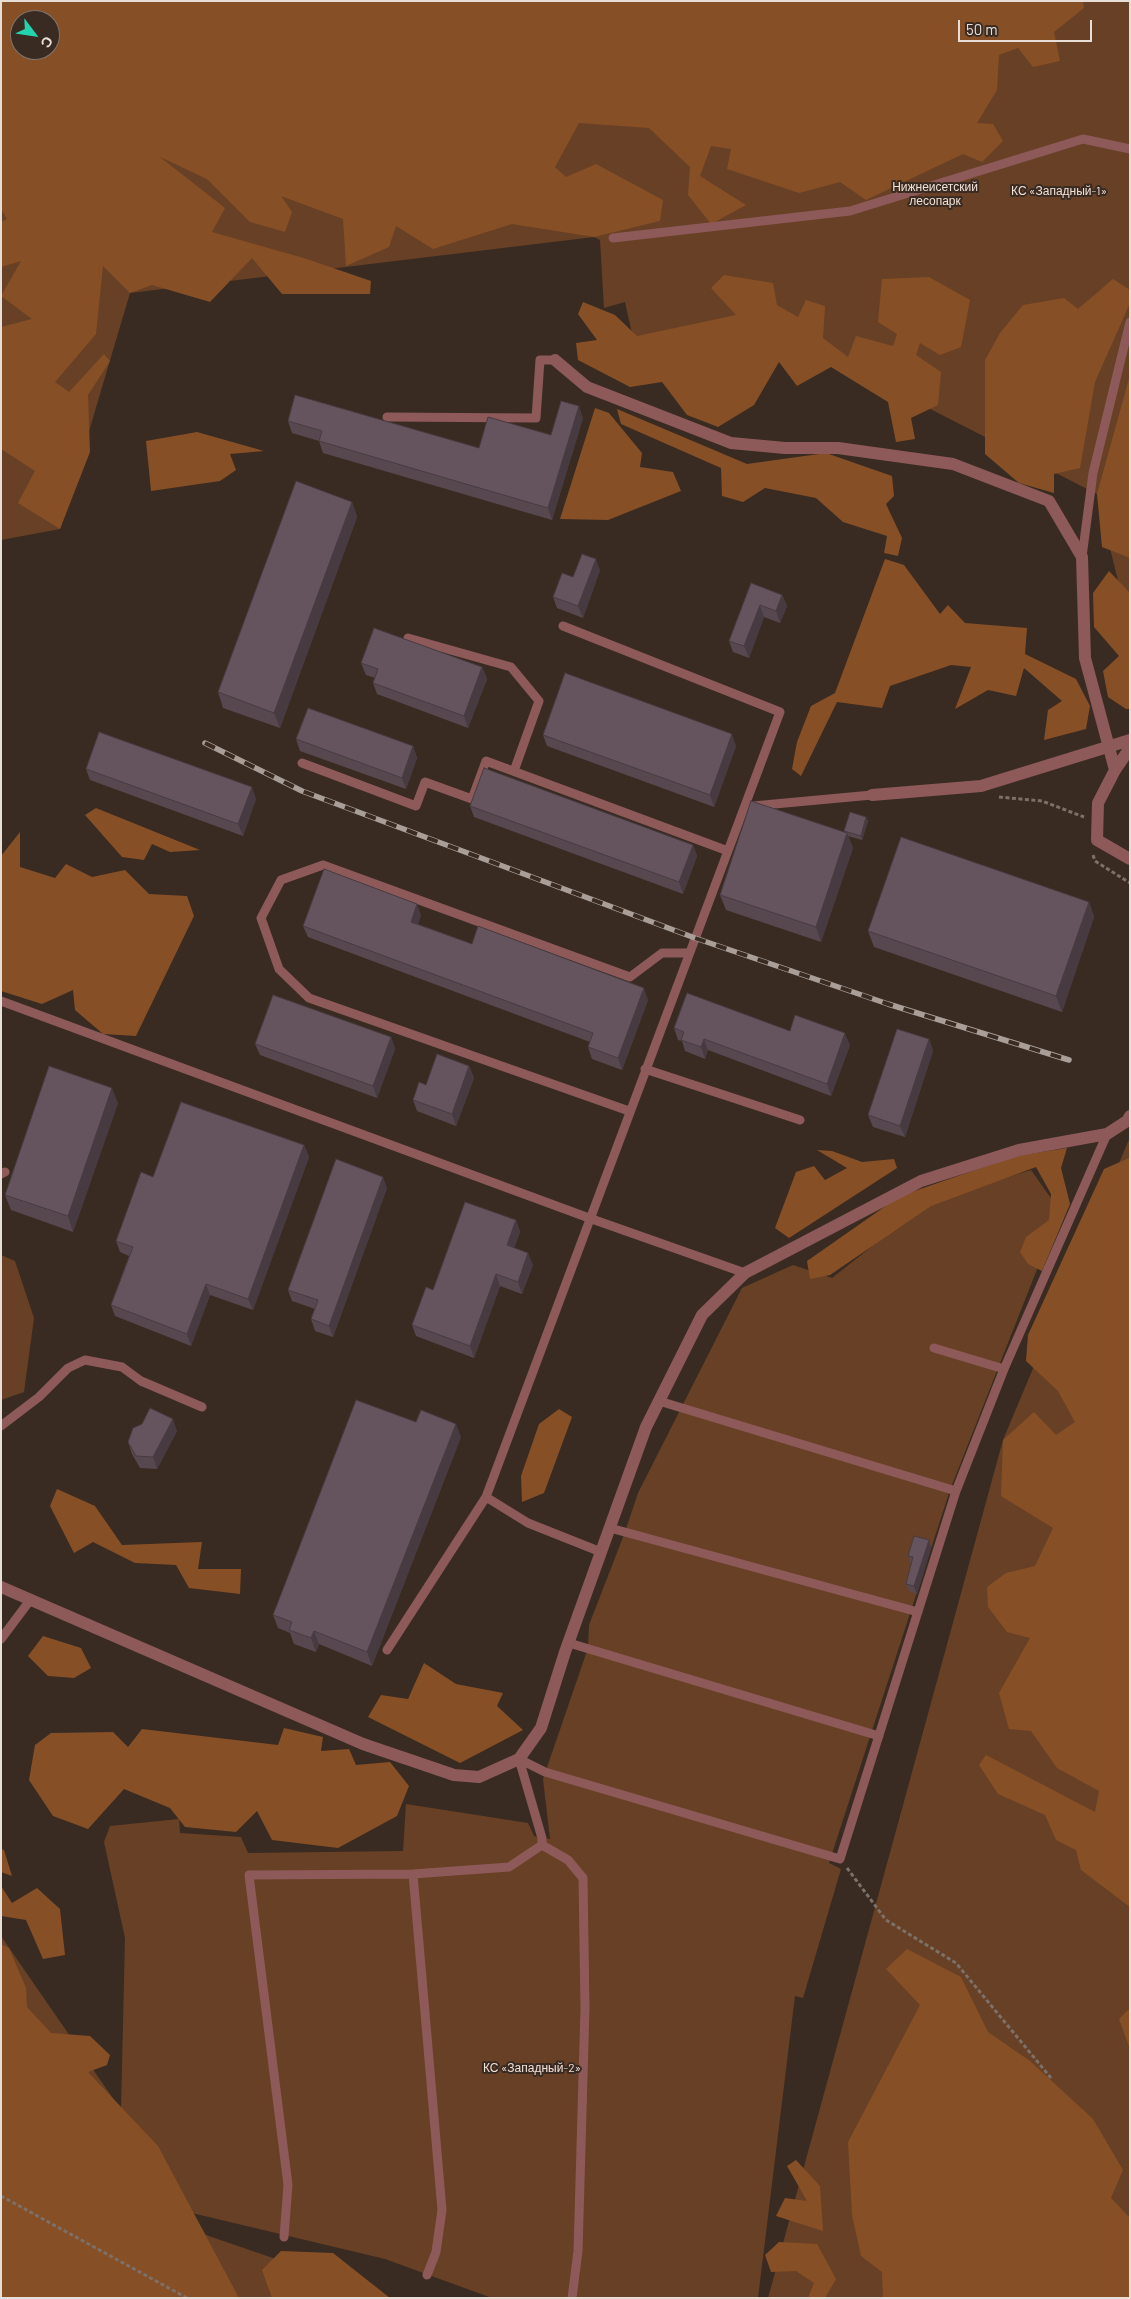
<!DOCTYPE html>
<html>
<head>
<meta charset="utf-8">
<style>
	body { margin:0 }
	#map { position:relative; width:1131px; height:2299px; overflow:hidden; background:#392b22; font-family:Barlow,sans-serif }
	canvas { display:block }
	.frame { position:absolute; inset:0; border:2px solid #e7ded8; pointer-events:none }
	.north { position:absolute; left:10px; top:10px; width:50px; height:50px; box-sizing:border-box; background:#392b22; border:1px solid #7f736b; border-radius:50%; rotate:121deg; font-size:14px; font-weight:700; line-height:20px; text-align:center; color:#e7ded8 }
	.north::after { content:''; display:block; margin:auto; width:18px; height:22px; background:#23d5af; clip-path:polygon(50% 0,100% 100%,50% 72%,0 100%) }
	.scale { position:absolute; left:958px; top:20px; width:134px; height:22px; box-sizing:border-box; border:2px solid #e7ded8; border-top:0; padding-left:6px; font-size:15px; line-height:18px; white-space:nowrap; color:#e7ded8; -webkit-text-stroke:4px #392b22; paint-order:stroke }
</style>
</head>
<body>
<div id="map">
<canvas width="1131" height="2299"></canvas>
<div class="frame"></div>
<div class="north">С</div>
<div class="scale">50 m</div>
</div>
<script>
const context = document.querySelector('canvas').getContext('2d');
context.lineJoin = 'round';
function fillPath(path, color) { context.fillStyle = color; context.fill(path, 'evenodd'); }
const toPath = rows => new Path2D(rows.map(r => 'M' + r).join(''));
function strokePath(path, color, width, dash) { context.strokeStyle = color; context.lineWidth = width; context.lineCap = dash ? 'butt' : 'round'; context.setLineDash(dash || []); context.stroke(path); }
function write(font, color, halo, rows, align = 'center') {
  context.font = font + ' Barlow,sans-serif'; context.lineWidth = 4; context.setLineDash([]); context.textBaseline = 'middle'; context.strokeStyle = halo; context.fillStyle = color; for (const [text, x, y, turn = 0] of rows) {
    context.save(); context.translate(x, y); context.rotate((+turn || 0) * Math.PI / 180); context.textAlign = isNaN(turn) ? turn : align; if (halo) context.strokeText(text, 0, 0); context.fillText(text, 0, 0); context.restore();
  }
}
const green = toPath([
	[1,1,1130,1,1130,631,1097,494,738,311,739,322,633,338,625,302,604,308,600,240,594,237,130,293,60,529,1,540],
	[20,20,50,20,50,50,20,50],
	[1130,1137,1130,2298,768,2298,1003,1440],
	[1031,1170,1060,1211,950,1490,829,1863,841,1869,803,1998,795,1996,758,2298,492,2298,385,2259,192,2213,206,2235,389,2298,1,2298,1,1936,121,2110,125,1938,104,1842,110,1826,179,1819,180,1833,241,1837,248,1853,403,1851,406,1804,528,1823,534,1836,550,1839,543,1779,588,1648,589,1625,625,1532,638,1493,742,1288,793,1265,832,1278,928,1202],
	[1,1255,15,1261,34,1318,24,1392,1,1400]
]);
const forest = toPath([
	[1,1,1083,1,1084,8,1054,32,1060,61,1033,67,1018,48,999,55,997,90,977,123,993,124,1003,141,982,162,963,154,866,200,840,182,799,193,727,169,731,149,711,146,700,176,746,205,711,224,688,195,690,167,649,128,579,123,555,167,566,177,596,164,663,200,660,221,594,237,512,224,433,249,396,226,389,247,346,266,343,219,281,196,292,212,285,232,250,222,207,179,160,157,225,208,212,232,307,259,371,281,370,294,282,294,252,258,210,302,152,285,130,293,103,266,96,334,55,382,69,392,104,354,110,361,88,395,90,452,60,529,18,503,35,471,1,449,1,327,32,319,1,296,21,261,1,267,1,222,7,219,1,209],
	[20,20,50,20,50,50,20,50],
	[724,275,773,283,777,305,798,317,806,300,825,306,823,338,848,357,856,336,893,346,897,334,878,322,882,279,929,277,970,300,961,347,940,355,920,343,916,355,941,372,938,405,911,418,915,439,896,442,888,402,831,367,797,386,779,362,754,405,718,427,687,415,662,382,630,387,578,360,576,343,597,340,578,314,583,302,615,315,637,336,736,315,711,288],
	[1113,279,1130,290,1130,303,1095,382,1080,468,1054,474,1054,493,1019,483,985,454,985,360,1000,333,1023,305,1064,298,1078,309],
	[1130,375,1130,558,1102,547,1097,494],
	[595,408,609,413,642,453,640,467,673,472,681,491,608,520,560,519],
	[617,409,747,464,826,453,892,476,894,496,886,504,902,538,898,556,884,553,887,536,843,522,816,498,765,488,743,502,722,496,721,468,621,424],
	[197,432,264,451,230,454,236,470,220,481,151,491,146,441],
	[885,559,904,565,940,614,948,605,965,623,1027,628,1025,654,1076,679,1090,706,1086,729,1044,740,1048,710,1062,701,1024,668,1016,696,988,690,955,709,971,667,951,665,890,686,882,708,837,702,801,776,792,769,797,742,811,706,835,693],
	[1109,571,1130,593,1130,709,1126,709,1108,697,1103,671,1119,656,1094,627,1093,593],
	[96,808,200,850,170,852,152,844,144,860,122,857,85,815],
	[20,832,20,867,55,878,66,864,92,877,125,870,149,894,187,896,194,916,136,1036,103,1034,75,1010,73,990,42,1004,1,991,1,856],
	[1067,1148,1061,1168,1070,1204,1042,1271,1028,1264,1020,1252,1026,1237,1049,1220,1051,1194,1036,1167,931,1206,830,1275,810,1279,807,1261,900,1196,1016,1156],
	[817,1150,832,1151,862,1162,894,1159,897,1168,789,1238,775,1228,796,1172,814,1166,825,1180,847,1168],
	[1129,1158,1130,1158,1130,1907,1081,1870,1076,1850,1056,1840,1045,1815,998,1794,979,1765,986,1755,1095,1812,1099,1791,1057,1768,1031,1731,1009,1729,999,1693,1030,1638,1007,1632,988,1607,987,1587,1006,1573,1035,1566,1053,1528,1001,1496,1003,1440,1034,1412,1056,1435,1075,1422,1058,1391,1026,1361,1028,1335,1104,1169],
	[559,1409,572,1417,544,1493,522,1502,521,1476,539,1424],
	[57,1489,95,1506,122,1545,202,1542,198,1569,241,1569,240,1594,189,1588,176,1565,135,1563,93,1542,74,1553,50,1506],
	[43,1636,81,1648,91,1668,74,1678,48,1676,28,1656],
	[424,1663,456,1684,503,1693,497,1706,523,1730,460,1763,368,1717,381,1695,408,1699],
	[284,1728,323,1737,321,1751,349,1749,356,1765,390,1762,409,1786,397,1816,338,1848,272,1840,257,1811,236,1832,185,1827,170,1808,124,1789,88,1829,53,1816,29,1780,35,1745,51,1733,113,1732,128,1747,142,1729,278,1745],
	[1,1849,4,1850,12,1876,1,1872],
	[1,1886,12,1903,37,1888,60,1909,65,1955,43,1959,26,1920,1,1916],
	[1,1944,9,1948,26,1988,27,2007,51,2033,90,2036,110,2055,107,2065,88,2072,158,2146,239,2298,1,2298],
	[907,1949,961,1977,988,2032,1030,2061,1093,2119,1123,2170,1111,2198,1130,2218,1130,2298,883,2298,882,2272,861,2256,852,2215,848,2142,920,2005,886,1969],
	[1130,2008,1130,2049,1119,2019],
	[796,2160,820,2186,823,2231,776,2216,785,2198,807,2201,787,2166],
	[779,2242,817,2244,836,2279,825,2298,808,2298,814,2283,796,2271,771,2272,765,2255],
	[281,2251,333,2253,390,2298,272,2298,262,2270]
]);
const path = toPath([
	[999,797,1042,801,1084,817],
	[1093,855,1095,861,1130,883],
	[847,1868,886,1920,956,1963,1051,2078],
	[1,2196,187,2298]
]);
const service = toPath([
	[613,238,850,211,1083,139,1130,149],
	[387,417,536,418,540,360,555,360],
	[1082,557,1093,473,1130,322],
	[408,638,511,667,539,701,514,771],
	[302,763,416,806,425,782,472,799,486,761,728,851],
	[753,806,872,795],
	[1,1001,589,1218,745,1273],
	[645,1069,800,1120],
	[629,1111,309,998,279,969,261,918,281,880,323,865,630,977,662,953,689,953],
	[1,1174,5,1172],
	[934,1348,1004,1369],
	[659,1401,956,1491],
	[1,1426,39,1397,68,1368,85,1360,122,1367,141,1381,202,1407],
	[486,1497,780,712,563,626],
	[610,1528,918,1612],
	[1,1639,31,1599],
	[569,1643,879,1736],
	[387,1650,486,1497,528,1523,601,1552],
	[413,1874,442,2210,436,2252,427,2275],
	[284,2237,288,2185,249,1875,413,1874,509,1867,542,1845],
	[572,2298,578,2251,585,2008,583,1878,568,1860,542,1845,542,1838,519,1759,545,1772,840,1859,956,1491,1004,1369,1107,1134]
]);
const minor = toPath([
	[555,360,587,387,731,443,785,448,838,448,953,464,1049,501,1082,557,1085,658,1115,770],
	[1130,748,1115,770,1098,803,1097,840,1130,859],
	[872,795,981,786,1130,740],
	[1,1587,363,1744,454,1775,479,1777,519,1759,541,1728,565,1652,646,1427,702,1315,745,1273,921,1181,1019,1150,1107,1134,1127,1121,1130,1116]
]);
const rail = toPath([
	[205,743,302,791,695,938,888,1004,1069,1060]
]);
const wall = toPath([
	[583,418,552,520,323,453,319,441,292,433,288,421,479,448,551,435],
	[352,502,357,517,280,728,223,708,218,692],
	[600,570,583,618,557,608,553,597,573,577],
	[751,583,782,595,787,606,780,623,764,617,749,658,733,652,729,641],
	[361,663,482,667,487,679,468,728,377,694,373,683,375,678,366,675],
	[543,735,736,746,714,807,547,746],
	[296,739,413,746,417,758,406,789,300,751],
	[86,769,256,799,243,836,90,780],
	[470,806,693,845,697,856,683,894,474,817],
	[866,817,868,821,862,840,848,836,853,848,821,942,726,910,720,895,845,832,844,831],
	[1089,902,1094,917,1062,1012,874,947,868,931],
	[421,915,418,924,472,944,648,1000,622,1070,592,1059,588,1047,590,1042,308,937,303,926],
	[674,1028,790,1031,850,1045,831,1096,708,1050,705,1059,685,1051,682,1041,678,1040],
	[391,1037,395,1049,377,1098,260,1055,255,1044],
	[929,1039,933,1051,905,1137,873,1127,868,1115],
	[469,1066,474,1078,456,1126,417,1111,413,1100],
	[118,1103,73,1232,11,1210,5,1195],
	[304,1145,309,1157,253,1310,210,1295,191,1346,115,1316,111,1305,129,1256,120,1252,116,1241,153,1177],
	[387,1188,333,1337,315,1331,311,1319,315,1309,292,1301,288,1290],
	[516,1220,520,1232,514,1248,533,1265,522,1294,500,1286,474,1358,416,1336,412,1325,433,1290],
	[416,1422,461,1437,372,1666,319,1644,316,1652,294,1644,290,1633,278,1628,273,1615],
	[177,1431,157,1469,140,1468,132,1454,128,1442],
	[929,1540,931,1548,917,1594,909,1591,906,1584,911,1564,908,1556]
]);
const shadedWall = toPath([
	[579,406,583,418,552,520,548,508],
	[352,502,357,517,280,728,274,713],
	[596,559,600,570,583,618,578,606],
	[782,595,787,606,780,623,776,611],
	[760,605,764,617,749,658,744,646],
	[482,667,487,679,468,728,464,716],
	[732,734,736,746,714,807,710,795],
	[413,746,417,758,406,789,402,778],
	[252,787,256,799,243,836,238,824],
	[866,817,868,821,862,840,861,836],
	[847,833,853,848,821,942,816,927],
	[693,845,697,856,683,894,679,882],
	[1089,902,1094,917,1062,1012,1056,996],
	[417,904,421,915,415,933,411,922],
	[644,988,648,1000,622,1070,618,1058],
	[845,1033,850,1045,831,1096,827,1084],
	[391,1037,395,1049,377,1098,373,1086],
	[704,1039,708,1050,705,1059,701,1047],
	[929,1039,933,1051,905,1137,900,1126],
	[469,1066,474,1078,456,1126,452,1114],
	[112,1088,118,1103,73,1232,68,1216],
	[304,1145,309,1157,253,1310,248,1299],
	[383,1177,387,1188,333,1337,329,1326],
	[516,1220,520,1232,511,1257,507,1245],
	[528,1253,533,1265,522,1294,518,1282],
	[496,1274,500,1286,474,1358,470,1346],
	[206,1284,210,1295,191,1346,187,1334],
	[173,1419,177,1431,157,1469,153,1457],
	[456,1424,461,1437,372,1666,367,1652],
	[929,1540,931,1548,917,1594,914,1586],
	[314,1631,319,1644,316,1652,311,1638]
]);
const building = toPath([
	[295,395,479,448,488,417,551,435,561,401,579,406,548,508,319,441,322,431,288,421,295,395],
	[296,481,352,502,274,713,218,692,296,481],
	[582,554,596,559,578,606,553,597,562,573,573,577,582,554],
	[751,583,782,595,776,611,760,605,744,646,729,641,751,583],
	[374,628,482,667,464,716,373,683,378,669,361,663,374,628],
	[565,673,732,734,710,795,543,735,565,673],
	[308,708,413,746,402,778,296,739,308,708],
	[99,732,252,787,238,824,86,769,99,732],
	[484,768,693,845,679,882,470,806,484,768],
	[751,801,847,833,816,927,720,895,751,801],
	[850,812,866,817,861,836,844,831,850,812],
	[901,837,1089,902,1056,996,868,931,901,837],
	[324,869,417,904,411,922,472,944,478,926,644,988,618,1058,588,1047,593,1033,303,926,324,869],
	[687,993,790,1031,795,1015,845,1033,827,1084,704,1039,701,1047,681,1040,684,1032,674,1028,687,993],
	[273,995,391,1037,373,1086,255,1044,273,995],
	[897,1029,929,1039,900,1126,868,1115,897,1029],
	[437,1054,469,1066,452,1114,413,1100,419,1082,426,1085,437,1054],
	[49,1066,112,1088,68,1216,5,1195,49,1066],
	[181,1102,304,1145,248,1299,206,1284,187,1334,111,1305,133,1247,116,1241,141,1172,153,1177,181,1102],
	[336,1159,383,1177,329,1326,311,1319,318,1300,288,1290,336,1159],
	[465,1202,516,1220,507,1245,528,1253,518,1282,496,1274,470,1346,412,1325,426,1287,433,1290,465,1202],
	[356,1400,416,1422,421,1410,456,1424,367,1652,314,1631,311,1638,289,1630,292,1622,273,1615,356,1400],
	[150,1408,173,1419,153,1457,136,1456,128,1442,133,1428,142,1424,150,1408],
	[914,1536,929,1540,914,1586,906,1584,913,1557,908,1556,914,1536]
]);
const parkNames = [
	["Нижнеисетский",935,187],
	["лесопарк",935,201],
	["КС «Западный-1»",1059,191],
	["КС «Западный-2»",532,2068]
];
fillPath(green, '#684025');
fillPath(forest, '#874f26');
strokePath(path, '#7c7068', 3, [4, 2.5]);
strokePath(service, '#8d5959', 9);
strokePath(minor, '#8d5959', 12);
strokePath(rail, '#aa9f98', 5.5);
strokePath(rail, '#392b22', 4, [11]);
fillPath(wall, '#574850');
fillPath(shadedWall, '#473b41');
fillPath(building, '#65545d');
strokePath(building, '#473b41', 1);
write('12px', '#f2e0d5', '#392b22', parkNames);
</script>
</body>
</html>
